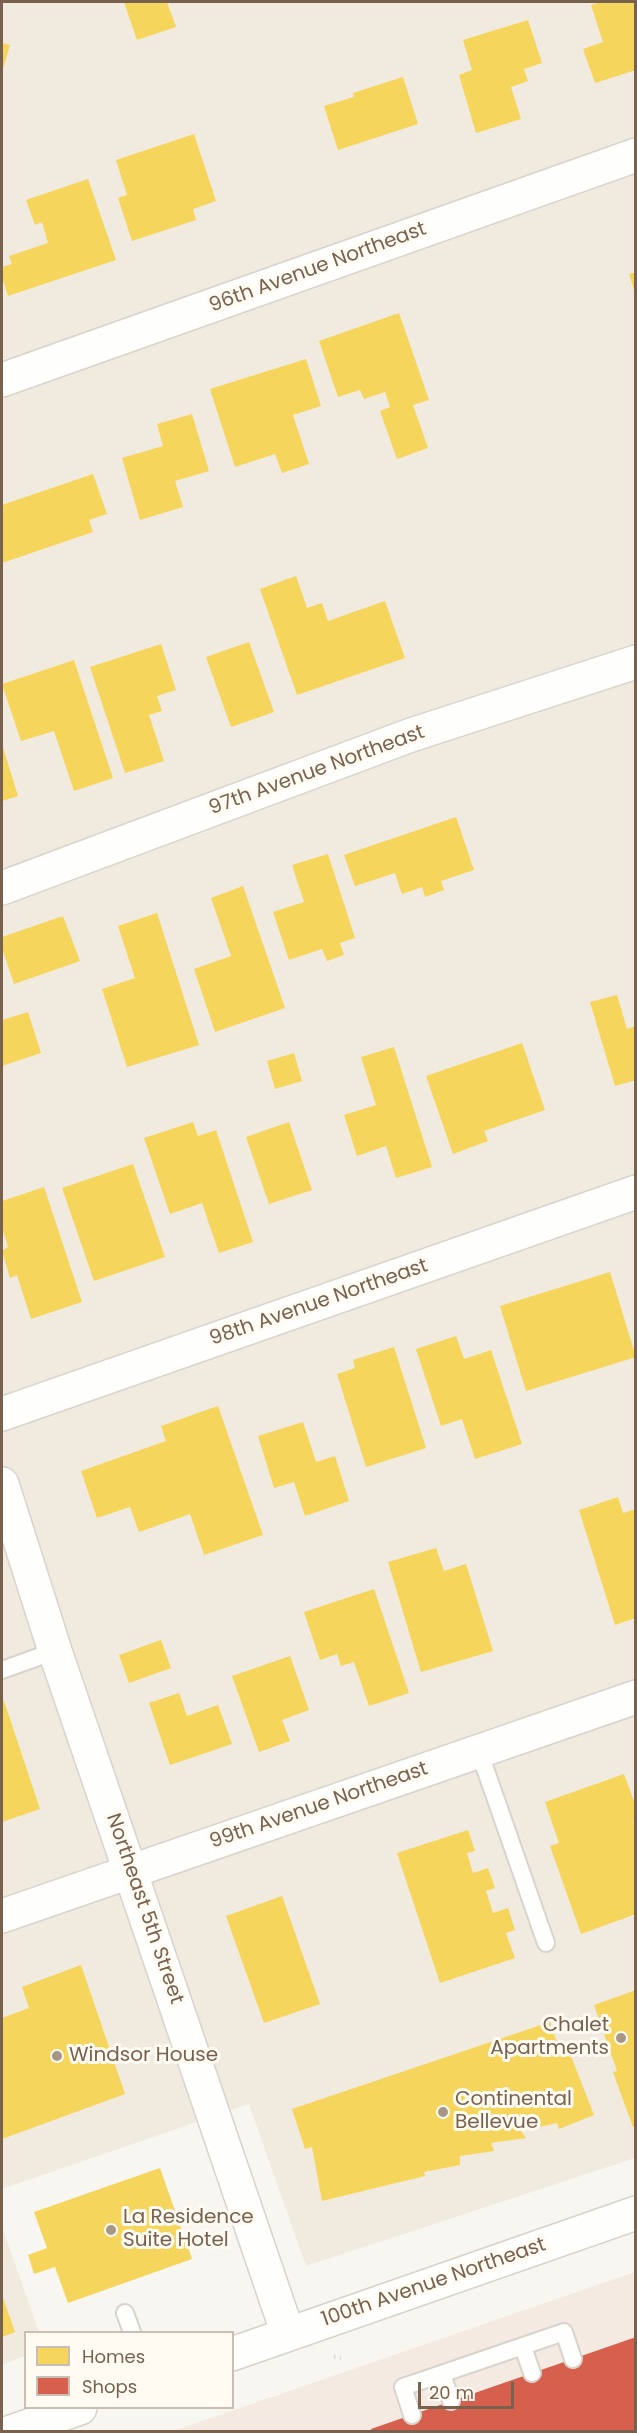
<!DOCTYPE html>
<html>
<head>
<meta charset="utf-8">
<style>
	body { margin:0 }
	#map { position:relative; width:637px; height:2433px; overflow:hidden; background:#f8f6f0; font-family:Poppins,sans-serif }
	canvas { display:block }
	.frame { position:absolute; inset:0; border:3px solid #78624e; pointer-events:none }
	.legend { position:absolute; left:24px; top:2331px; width:210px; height:78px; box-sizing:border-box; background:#fffbf3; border:2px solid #c9beb1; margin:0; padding:8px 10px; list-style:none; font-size:18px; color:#78624e }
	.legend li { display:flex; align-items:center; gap:12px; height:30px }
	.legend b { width:30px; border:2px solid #c9beb1 }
	.scale { position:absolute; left:418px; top:2382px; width:96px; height:27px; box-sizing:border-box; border:3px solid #78624e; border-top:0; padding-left:8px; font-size:18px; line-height:21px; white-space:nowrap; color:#78624e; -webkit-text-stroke:4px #fffbf3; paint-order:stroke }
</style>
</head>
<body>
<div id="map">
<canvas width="637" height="2433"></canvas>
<div class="frame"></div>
<ul class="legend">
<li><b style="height:16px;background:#f6d55c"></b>Homes</li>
<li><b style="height:16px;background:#d6604d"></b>Shops</li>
</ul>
<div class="scale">20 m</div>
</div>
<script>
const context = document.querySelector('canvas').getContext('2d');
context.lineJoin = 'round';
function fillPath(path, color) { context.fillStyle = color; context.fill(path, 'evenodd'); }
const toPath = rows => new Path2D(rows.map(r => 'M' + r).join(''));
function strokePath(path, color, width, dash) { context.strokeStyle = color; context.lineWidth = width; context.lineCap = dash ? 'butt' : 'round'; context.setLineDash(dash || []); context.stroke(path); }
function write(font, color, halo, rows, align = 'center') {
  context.font = font + ' Poppins,sans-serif'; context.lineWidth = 6; context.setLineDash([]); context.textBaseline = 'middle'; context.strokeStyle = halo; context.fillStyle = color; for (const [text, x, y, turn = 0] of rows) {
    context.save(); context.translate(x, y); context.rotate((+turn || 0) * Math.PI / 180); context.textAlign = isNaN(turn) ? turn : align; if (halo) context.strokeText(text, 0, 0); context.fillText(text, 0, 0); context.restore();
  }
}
const residential = toPath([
	[2,2,635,2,635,2158,306,2266,249,2104,2,2189],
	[2,2227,39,2332,26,2332,25,2356,2,2365]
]);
const commercial = toPath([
	[635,2272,635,2431,173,2431]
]);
const homes = toPath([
	[124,2,167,2,176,27,137,40],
	[602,2,636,2,636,70,595,83,583,49,603,42,591,5],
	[528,20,542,63,524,69,528,81,511,87,521,119,476,133,459,75,472,70,463,40],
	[2,43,10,45,2,72],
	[403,77,418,124,338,150,324,106,354,97,353,93],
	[194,134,216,201,193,209,196,220,132,241,118,198,127,195,116,160],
	[88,179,116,260,8,296,2,277,2,267,12,264,9,256,48,243,42,222,35,225,26,200],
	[636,272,636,293,635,293,629,274],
	[399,313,429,400,413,405,428,448,397,459,380,411,390,407,385,392,364,399,360,390,338,397,319,341],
	[306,359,321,406,293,415,309,464,282,473,275,454,235,467,210,389],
	[192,414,209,471,175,481,183,507,140,520,122,458,163,446,157,424],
	[93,474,107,514,89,520,93,532,2,563,2,505],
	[296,576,307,608,322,603,328,621,385,601,405,658,297,695,260,589],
	[249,642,274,712,231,727,206,657],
	[161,644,176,690,157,696,162,711,149,715,164,761,125,773,90,667],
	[74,660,113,778,74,791,54,731,21,741,2,684],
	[2,744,18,796,2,801],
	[456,817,474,870,441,881,444,890,425,897,422,887,402,894,395,873,355,886,344,855],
	[328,854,355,938,340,943,344,955,327,961,322,949,289,960,273,912,304,902,292,865],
	[243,886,285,1008,215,1032,194,969,231,956,211,898],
	[157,913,199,1045,127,1067,102,989,135,978,118,926],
	[63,916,80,961,14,984,2,948,2,937],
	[617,995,627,1029,636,1026,636,1080,615,1086,590,1002],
	[28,1012,41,1053,2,1066,2,1020],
	[522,1043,545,1110,484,1131,488,1141,453,1154,426,1076],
	[394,1047,432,1167,396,1178,386,1146,357,1156,344,1115,376,1105,361,1057],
	[294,1053,302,1081,275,1089,267,1061],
	[193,1122,198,1136,216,1130,253,1242,219,1253,202,1203,170,1214,144,1138],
	[289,1122,312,1190,269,1204,246,1137],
	[133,1164,165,1257,94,1281,62,1188],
	[44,1187,82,1302,31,1319,17,1275,10,1278,2,1251,8,1247,2,1227,2,1201],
	[610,1272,636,1357,526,1391,500,1306],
	[456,1336,464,1359,491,1350,522,1444,475,1459,462,1419,441,1426,416,1349],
	[394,1347,426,1448,366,1467,337,1374,355,1368,353,1360],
	[218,1406,263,1535,204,1555,190,1514,139,1532,130,1507,97,1518,81,1471,166,1441,161,1426],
	[303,1422,316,1462,335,1456,349,1501,305,1516,294,1482,274,1488,258,1436],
	[618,1497,623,1513,636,1509,636,1618,615,1625,579,1510],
	[436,1548,444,1571,466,1564,493,1651,421,1672,388,1562],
	[374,1589,409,1693,369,1706,354,1662,341,1666,337,1654,320,1660,304,1612],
	[161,1640,171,1668,129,1683,119,1655],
	[290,1656,309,1710,282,1720,290,1741,259,1752,232,1676],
	[179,1693,187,1716,218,1705,232,1744,170,1765,149,1703],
	[4,1701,40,1809,2,1822,2,1702],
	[624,1774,636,1807,636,1821,633,1822,636,1830,636,1914,581,1934,550,1846,559,1843,545,1802],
	[468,1830,475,1851,467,1853,473,1873,488,1868,495,1888,486,1891,493,1913,508,1908,515,1930,506,1933,515,1958,440,1983,397,1853],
	[282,1896,320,2004,264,2023,226,1916],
	[81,1965,125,2094,2,2139,2,2018,29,2008,22,1987],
	[636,1990,636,2126,633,2127,613,2072,617,2071,594,2005],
	[550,2022,561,2054,569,2051,594,2115,559,2129,557,2123,521,2131,526,2138,491,2143,494,2151,460,2156,460,2165,424,2172,425,2176,322,2201,312,2147,305,2149,292,2109],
	[160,2168,192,2259,68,2303,55,2267,34,2274,28,2255,47,2248,34,2212],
	[2,2295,15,2332,2,2337]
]);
const shops = toPath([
	[636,2337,636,2432,372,2432,371,2429]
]);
const path = toPath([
	[334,2357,341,2358]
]);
const service = toPath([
	[2,1670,55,1651],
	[479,1751,546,1943],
	[125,2313,132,2332],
	[523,2347,532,2373],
	[442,2374,451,2401],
	[412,2415,403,2387,564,2332,573,2359]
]);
const minor = toPath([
	[2,380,636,155],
	[2,888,411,735,636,662],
	[2,1414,636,1192],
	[2,1484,55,1651,288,2334],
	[2,1916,636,1697]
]);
const secondary = toPath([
	[232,2354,636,2213],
	[11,2432,80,2408]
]);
const markers = [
	[621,2038,6,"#a59687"],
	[57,2056,6,"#a59687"],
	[443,2112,6,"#a59687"],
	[111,2230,6,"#a59687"]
];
const streetNames = [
	["96th Avenue Northeast",318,268,-20],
	["97th Avenue Northeast",317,771,-20],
	["98th Avenue Northeast",319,1303,-19],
	["99th Avenue Northeast",319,1806,-19],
	["Northeast 5th Street",144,1909,71],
	["100th Avenue Northeast",434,2283,-19]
];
const poiNames = [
	["Chalet",609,2026,"right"],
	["Apartments",609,2049,"right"],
	["Windsor House",69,2056],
	["Continental",455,2100],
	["Bellevue",455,2123],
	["La Residence",123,2218],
	["Suite Hotel",123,2241]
];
fillPath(residential, '#f1eade');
fillPath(commercial, '#f5eae1');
fillPath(homes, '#f6d55c');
fillPath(shops, '#d6604d');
strokePath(service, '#d8d3cd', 20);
strokePath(minor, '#d8d3cd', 36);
strokePath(secondary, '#d7d2ca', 36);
strokePath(path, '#dad6d0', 4, [1.5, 4.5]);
strokePath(service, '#fefefd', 16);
strokePath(minor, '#fefefd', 33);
strokePath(secondary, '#fefefd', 33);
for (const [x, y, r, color] of markers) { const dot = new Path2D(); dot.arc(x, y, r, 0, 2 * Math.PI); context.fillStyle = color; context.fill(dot); strokePath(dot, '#fffbf3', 2); }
write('20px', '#78624e', '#fffbf3', streetNames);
write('20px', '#78624e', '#fffbf3', poiNames, 'left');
</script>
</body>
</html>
